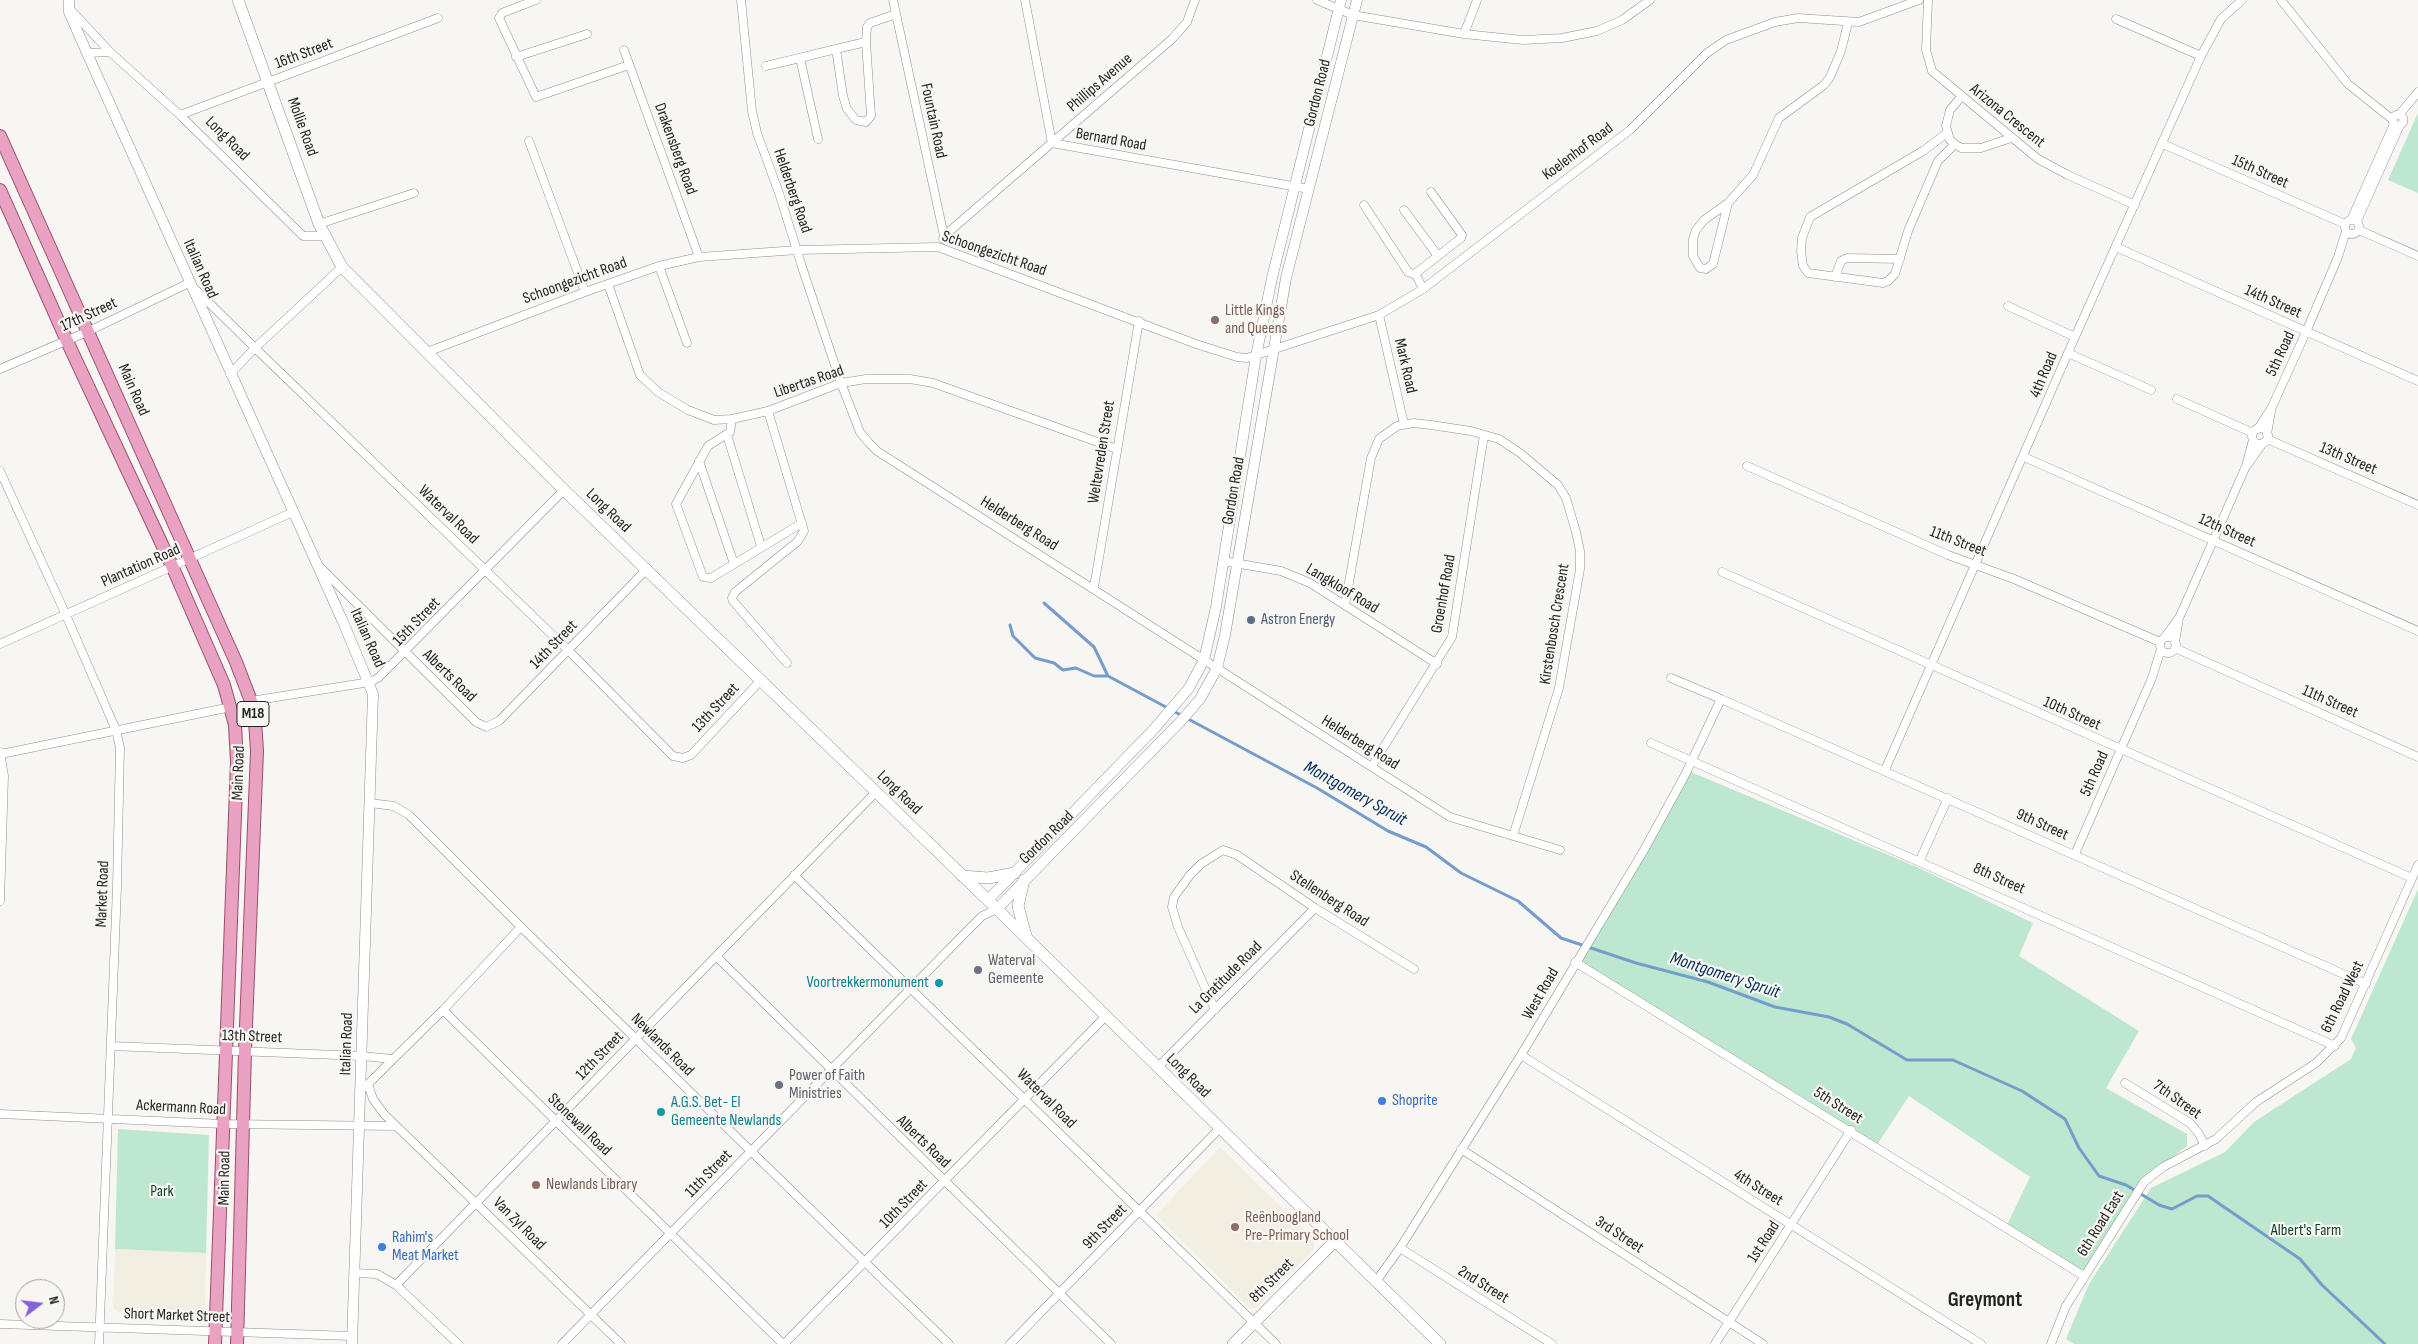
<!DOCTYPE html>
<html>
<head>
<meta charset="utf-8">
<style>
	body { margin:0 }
	#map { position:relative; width:2418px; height:1344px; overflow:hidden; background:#f8f6f2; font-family:"Sofia Sans Condensed",sans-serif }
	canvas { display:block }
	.north { position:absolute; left:15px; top:1279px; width:50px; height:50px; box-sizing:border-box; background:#f8f6f2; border:1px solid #a4a29f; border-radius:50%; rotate:75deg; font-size:14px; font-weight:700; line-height:20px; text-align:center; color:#252423 }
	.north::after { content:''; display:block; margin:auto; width:18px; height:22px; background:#8761dc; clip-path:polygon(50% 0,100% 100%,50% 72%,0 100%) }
</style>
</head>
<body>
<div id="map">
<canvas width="2418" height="1344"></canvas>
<div class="north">N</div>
</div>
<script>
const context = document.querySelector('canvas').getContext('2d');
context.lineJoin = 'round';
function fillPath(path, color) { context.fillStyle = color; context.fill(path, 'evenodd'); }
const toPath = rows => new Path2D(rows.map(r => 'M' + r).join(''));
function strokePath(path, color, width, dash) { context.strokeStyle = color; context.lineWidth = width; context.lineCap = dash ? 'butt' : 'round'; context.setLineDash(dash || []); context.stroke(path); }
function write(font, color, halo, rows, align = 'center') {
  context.font = font + ' "Sofia Sans Condensed",sans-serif'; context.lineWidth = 4.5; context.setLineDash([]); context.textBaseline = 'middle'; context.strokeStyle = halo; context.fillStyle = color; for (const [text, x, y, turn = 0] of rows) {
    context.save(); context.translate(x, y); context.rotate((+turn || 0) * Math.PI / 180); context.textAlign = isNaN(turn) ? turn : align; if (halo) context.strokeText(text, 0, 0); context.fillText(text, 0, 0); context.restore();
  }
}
const built = toPath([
	[1220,1147,1314,1239,1314,1249,1256,1308,1250,1308,1156,1215],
	[115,1249,206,1253,205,1311,194,1319,140,1317,139,1313,118,1312,113,1308]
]);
const green = toPath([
	[2418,113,2418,193,2388,180],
	[1691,772,1917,867,2033,923,2019,956,2139,1031,2106,1088,2187,1134,2187,1146,2143,1180,2081,1275,2006,1227,2030,1177,1909,1096,1877,1145,1579,960],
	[2418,889,2418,1344,2074,1344,2066,1339,2089,1284,2151,1188,2225,1152,2254,1122,2351,1059,2356,1048,2351,1039],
	[118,1129,209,1135,206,1253,115,1249]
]);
const stream = toPath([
	[1044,603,1094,647,1108,676,1317,788,1388,831,1426,847,1461,873,1518,901,1561,938,1636,963,1708,982,1775,1007,1829,1017,1847,1024,1907,1060,1953,1060,2022,1091,2065,1119,2079,1148,2099,1176,2126,1185,2159,1205,2172,1209,2197,1196,2208,1196,2300,1259,2322,1285,2385,1344],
	[1010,625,1013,636,1035,658,1054,663,1063,670,1076,668,1094,676,1108,676]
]);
const minor = toPath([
	[536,0,502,13,499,18,536,97,629,65],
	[741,0,752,111,757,133,779,193,803,270,841,383,860,432,869,443,877,451,1450,817,1560,850],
	[893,0,944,236,943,239],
	[1025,0,1052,143,1309,189],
	[1317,0,1353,15,1464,34,1523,40,1562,38,1597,31,1622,20,1650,0],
	[1928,0,1926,50,1932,71,2038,159,2068,175,2135,205],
	[2281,0,2348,84,2393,120],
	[70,9,110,52,180,115,303,236,325,236],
	[2116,19,2201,56],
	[1464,34,1477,0],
	[866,42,836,49,766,66,800,58,836,49,843,96,847,109,856,120,866,122,871,116,866,42,867,27,870,23,896,14],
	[624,50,699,257],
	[87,53,110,52],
	[516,57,587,34],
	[800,58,818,139],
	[1961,97,1950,110,1946,126,1950,140,1955,144,1961,148,1981,148,2011,138],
	'2392.5 120a5.5 5.5 0 1 1 11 0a5.5 5.5 0 1 1-11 0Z',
	[180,115,438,18],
	[2399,115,2418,92],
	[1947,133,1923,151,1810,217,1802,238,1801,251,1803,266,1808,273,1883,283,1888,281,1895,274,1908,231,1938,161,1955,144],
	[529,141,585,292],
	[2163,144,2345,224],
	[1728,203,1713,264,1706,269,1700,268,1693,256,1693,239,1696,230,1704,220,1728,203,1753,175,1779,118,1824,85,1830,77,1841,51,1848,23],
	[1364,205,1408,272,1416,275],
	[1404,210,1438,256],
	'2345 227a7 7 0 1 1 14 0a7 7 0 1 1-14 0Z',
	[2351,220,2394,124],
	[2357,221,2400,125],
	[319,224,414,193],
	[2359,230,2418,256],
	[944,236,1172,39,1187,22,1195,0],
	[2116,247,2418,381],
	[659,266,687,343],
	[1835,277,1841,261,1847,258,1900,259],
	[608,284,640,375,658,392,688,410,714,420,732,419,768,411,841,383,866,379,910,379,933,383,1117,449],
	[1423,289,1416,275,1416,273,1461,238,1462,235,1431,192],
	[2008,306,2075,337],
	[1379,315,1404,424],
	[427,352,585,292,659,266,699,257,798,250,938,247,1196,344,1237,357,1247,358,1379,315,1423,289,1630,130,1707,53,1726,40,1775,22,1798,18,1859,22,1919,0],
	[2068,353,2151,390],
	[0,369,89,331,189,283,255,348,568,650,673,756,683,758,691,755,761,680],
	[230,374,255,348,342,267],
	[2177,399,2253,433],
	[768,411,804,531,797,542,735,592,732,598,733,601,787,663],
	[732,419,730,432,708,446,676,504,703,577,711,578,802,523],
	'2252 436a8 8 0 1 1 16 0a8 8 0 1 1-16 0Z',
	[2258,429,2272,407,2306,332,2338,257,2346,231],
	[2267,434,2271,411],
	[727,435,761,546],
	[2267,439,2418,505],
	[2024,457,2418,631],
	[699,461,734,564],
	[2248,464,2263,443],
	[1747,466,1948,555,2014,579,2160,642],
	[0,471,66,615,116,730,120,748,117,887,99,1344],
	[1223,561,1281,571,1310,583,1437,664],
	[321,568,476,722,486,727,499,721,646,570],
	[1722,572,2412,878],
	[1094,587,1139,321],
	[1345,605,1371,458,1379,439,1397,426,1414,423,1431,425,1471,431,1499,439,1520,453,1558,485,1566,498,1576,532,1580,551,1580,569,1559,688,1513,836],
	[2165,637,2180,616,2246,466,2253,440],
	'2160 645a8 8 0 1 1 16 0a8 8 0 1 1-16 0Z',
	[2175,642,2179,618],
	[0,644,293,512],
	[2175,648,2418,757],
	[1671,678,1721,699],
	[251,701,370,682,378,678,564,490],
	[1651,743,2335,1046],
	[0,752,4,776,0,901],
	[1,754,231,707],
	[1372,766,1452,637,1484,435],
	[1885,770,2075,337,2201,56,2221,19,2242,0],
	[370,803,394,806,409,815,521,927,949,1344],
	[2075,854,2152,678,2161,649],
	[1919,862,1948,798],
	[794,875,1276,1344],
	[717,957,1111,1344],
	[1575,962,2084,1276],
	[443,1010,783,1344],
	[1215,1010,1178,927,1172,907,1174,897,1190,875,1201,864,1223,850,1237,855,1315,908,1414,969],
	[111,1046,362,1056,392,1059],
	[1521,1055,1981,1344],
	[1157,1068,1315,908],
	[2125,1083,2190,1123,2199,1134,2205,1146],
	[368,1084,373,1099,384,1114,621,1344],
	[365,1087,443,1010,521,927],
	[0,1114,223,1124,396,1126],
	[1461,1149,1763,1344],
	[1400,1248,1552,1344],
	[354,1273,377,1274,396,1285,458,1344],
	[1377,1280,1400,1248,1521,1055,1644,850,1685,775,1721,699,2366,984],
	[396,1285,875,793],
	[0,1324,352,1336],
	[562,1344,970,928,982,916,997,909],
	[784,1344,1105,1017],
	[1010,1344,1219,1129],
	[1715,1344,1851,1130],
	[2051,1344,2066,1306,2144,1182,2163,1167,2216,1139,2256,1102,2316,1063,2341,1038,2418,865]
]);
const tertiary = toPath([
	[69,0,69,12,87,53,343,622,373,694,352,1344],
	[988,900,1154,729,1189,688,1204,660,1216,607,1256,356,1272,278,1341,0],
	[997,909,1181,721,1200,699,1217,668,1225,635,1286,278,1357,0]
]);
const secondary = toPath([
	[238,0,319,224,342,267,564,490,997,909,1440,1344],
	[962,876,988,878,1015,873],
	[1024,880,1018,906,1026,936],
	[1233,1344,1335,1241]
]);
const primary = toPath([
	[0,136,236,662,251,701,255,720,257,751,245,1051,237,1344],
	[0,190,67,341,173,568,224,685,235,725,237,762,215,1344]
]);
const markers = [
	[1215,320,5,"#8d6e63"],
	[1251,620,5,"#5c6f8a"],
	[978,970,5,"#6b7280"],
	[939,983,5,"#0f9aa8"],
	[779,1085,5,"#6b7280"],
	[1382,1101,5,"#3f7fe0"],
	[661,1112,5,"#0f9aa8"],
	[536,1185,5,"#8d6e63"],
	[1235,1227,5,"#8d6e63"],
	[382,1247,5,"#3f7fe0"]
];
const shields = [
	[253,714,32]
];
const shieldNames = [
	["M18",253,714]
];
const streetNames = [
	["16th Street",304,54,-21],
	["Phillips Avenue",1100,83,-41],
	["Gordon Road",1318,93,-76],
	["Arizona Crescent",2007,116,39],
	["Fountain Road",933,121,78],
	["Mollie Road",302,127,70],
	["Long Road",227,139,45],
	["Bernard Road",1111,140,10],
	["Drakensberg Road",675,149,70],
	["Koelenhof Road",1578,152,-37],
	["15th Street",2260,172,24],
	["Helderberg Road",792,191,71],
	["Schoongezicht Road",994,254,19],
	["Italian Road",200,269,66],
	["Schoongezicht Road",575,281,-20],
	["14th Street",2273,302,24],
	["17th Street",89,315,-25],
	["5th Road",2281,354,-65],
	["Mark Road",1405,366,77],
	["4th Road",2044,375,-67],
	["Libertas Road",809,382,-19],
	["Main Road",133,390,66],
	["Weltevreden Street",1102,452,-81],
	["13th Street",2348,459,23],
	["Gordon Road",1234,491,-80],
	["Long Road",608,511,44],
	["Waterval Road",448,515,44],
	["Helderberg Road",1019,524,32],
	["12th Street",2227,531,24],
	["11th Street",1958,542,21],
	["Plantation Road",141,566,-24],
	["Langkloof Road",1342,589,31],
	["Groenhof Road",1444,594,-80],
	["15th Street",417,622,-46],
	["Kirstenbosch Crescent",1555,624,-81],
	["Italian Road",367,638,66],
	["14th Street",554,645,-46],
	["Alberts Road",449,676,44],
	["11th Street",2330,702,24],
	["13th Street",716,708,-47],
	["10th Street",2072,714,24],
	["Helderberg Road",1360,743,32],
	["Main Road",239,773,-88],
	["5th Road",2095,774,-66],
	["Long Road",899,793,44],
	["9th Street",2042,825,24],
	["Gordon Road",1047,838,-44],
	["8th Street",1999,879,24],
	["Market Road",103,894,-88],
	["Stellenberg Road",1329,899,33],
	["La Gratitude Road",1226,978,-45],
	["West Road",1541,994,-60],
	["6th Road West",2343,997,-64],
	["13th Street",252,1037,2],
	["Italian Road",347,1044,-88],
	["Newlands Road",662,1045,45],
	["12th Street",600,1056,-46],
	["Long Road",1188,1076,45],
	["Waterval Road",1046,1099,45],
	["7th Street",2177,1100,35],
	["5th Street",1838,1106,32],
	["Ackermann Road",181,1108,3],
	["Stonewall Road",579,1125,44],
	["Alberts Road",923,1142,44],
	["11th Street",709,1174,-46],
	["Main Road",225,1178,-89],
	["4th Street",1758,1188,32],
	["10th Street",904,1204,-46],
	["Van Zyl Road",519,1224,45],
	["6th Road East",2101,1224,-58],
	["9th Street",1105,1227,-46],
	["3rd Street",1619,1235,33],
	["1st Road",1764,1242,-57],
	["8th Street",1272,1281,-45],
	["2nd Street",1483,1285,32],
	["Short Market Street",177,1316,2]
];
const educationNames = [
	["Little Kings",1225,311],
	["and Queens",1225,329],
	["Newlands Library",546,1185],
	["Reënboogland",1245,1218],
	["Pre-Primary School",1245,1236]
];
const serviceNames = [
	["Astron Energy",1261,620]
];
const worshipNames = [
	["Waterval",988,961],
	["Gemeente",988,979],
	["Power of Faith",789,1076],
	["Ministries",789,1094]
];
const cultureNames = [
	["Voortrekkermonument",929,983],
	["A.G.S. Bet- El",671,1103,"left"],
	["Gemeente Newlands",671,1121,"left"]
];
const shopNames = [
	["Shoprite",1392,1101],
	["Rahim's",392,1238],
	["Meat Market",392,1256]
];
const parkNames = [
	["Park",162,1192],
	["Albert's Farm",2306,1231]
];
const waterNames = [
	["Montgomery Spruit",1355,794,29],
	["Montgomery Spruit",1725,976,18]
];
const districtNames = [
	["Greymont",1985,1301]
];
fillPath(built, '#f2eee2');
fillPath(green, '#bee7d0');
strokePath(stream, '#749dcc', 3);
strokePath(minor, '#8f8e8a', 9);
strokePath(tertiary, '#8f8e8a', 11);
strokePath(secondary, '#8f8e8a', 12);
strokePath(primary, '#9b4e6e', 14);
strokePath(minor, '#fff', 8);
strokePath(tertiary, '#fff', 10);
strokePath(secondary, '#fff', 11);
strokePath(primary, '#e9a2c1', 12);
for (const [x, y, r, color] of markers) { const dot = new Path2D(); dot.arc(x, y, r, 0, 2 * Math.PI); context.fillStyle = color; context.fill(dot); strokePath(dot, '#f8f6f2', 2); }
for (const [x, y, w] of shields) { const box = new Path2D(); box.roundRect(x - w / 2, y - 12.5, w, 25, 4); context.fillStyle = '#f8f6f2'; context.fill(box); strokePath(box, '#252423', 1); }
write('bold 15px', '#252423', null, shieldNames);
write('16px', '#252423', '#f8f6f2', streetNames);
write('16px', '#785e54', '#f8f6f2', educationNames, 'left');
write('16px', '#4e5e75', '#f8f6f2', serviceNames, 'left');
write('16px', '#5b616d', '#f8f6f2', worshipNames, 'left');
write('16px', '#0d838f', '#f8f6f2', cultureNames, 'right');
write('16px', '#366cbe', '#f8f6f2', shopNames, 'left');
write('16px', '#10442d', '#f8f6f2', parkNames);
write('italic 18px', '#002b57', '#f8f6f2', waterNames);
write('bold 21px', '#252423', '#f8f6f2', districtNames);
</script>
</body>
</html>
